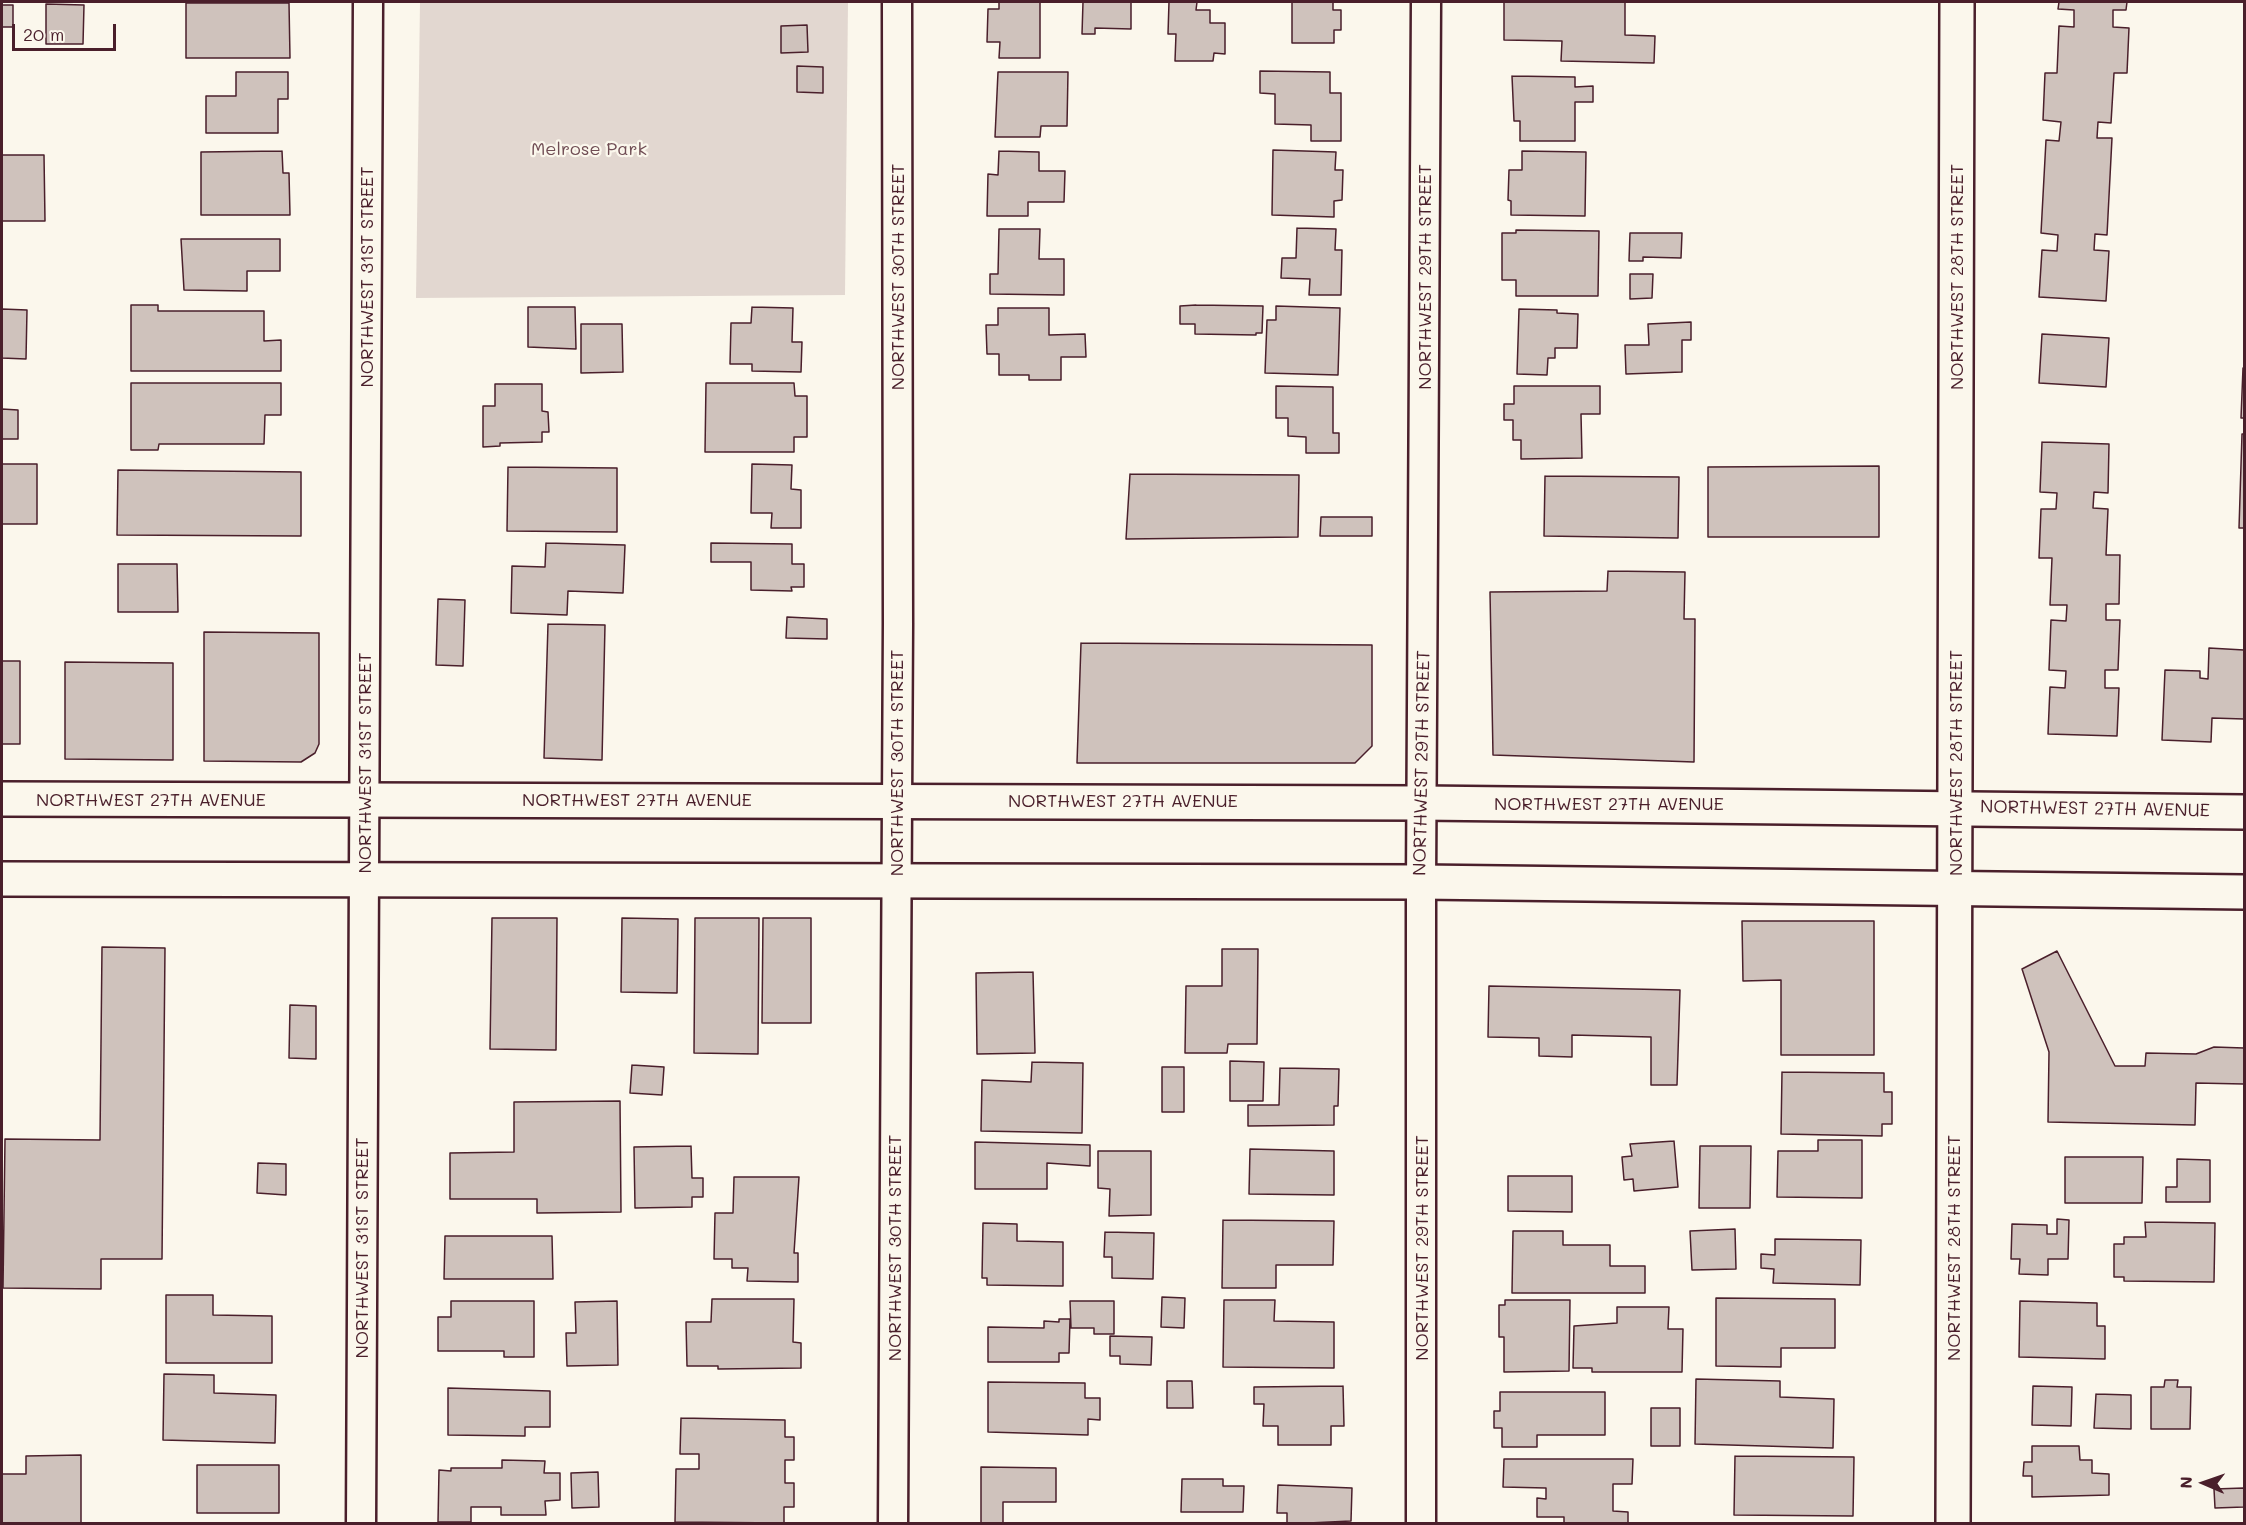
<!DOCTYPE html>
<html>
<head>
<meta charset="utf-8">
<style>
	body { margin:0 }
	#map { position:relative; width:2246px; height:1525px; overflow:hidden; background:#fbf7ec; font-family:Mali,sans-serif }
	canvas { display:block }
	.frame { position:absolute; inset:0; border:3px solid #4a1f2b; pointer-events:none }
	.north { position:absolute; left:2174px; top:1453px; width:60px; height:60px; -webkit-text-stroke:4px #fbf7ec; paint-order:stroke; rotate:272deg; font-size:16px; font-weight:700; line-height:24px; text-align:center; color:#4a1f2b }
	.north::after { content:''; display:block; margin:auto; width:21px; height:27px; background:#4a1f2b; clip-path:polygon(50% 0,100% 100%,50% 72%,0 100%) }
	.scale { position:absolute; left:12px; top:24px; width:104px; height:27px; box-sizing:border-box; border:3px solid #4a1f2b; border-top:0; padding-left:8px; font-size:18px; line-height:21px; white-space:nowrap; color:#4a1f2b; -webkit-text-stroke:4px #fbf7ec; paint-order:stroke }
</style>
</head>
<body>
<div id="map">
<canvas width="2246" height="1525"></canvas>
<div class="frame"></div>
<div class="north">N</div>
<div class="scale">20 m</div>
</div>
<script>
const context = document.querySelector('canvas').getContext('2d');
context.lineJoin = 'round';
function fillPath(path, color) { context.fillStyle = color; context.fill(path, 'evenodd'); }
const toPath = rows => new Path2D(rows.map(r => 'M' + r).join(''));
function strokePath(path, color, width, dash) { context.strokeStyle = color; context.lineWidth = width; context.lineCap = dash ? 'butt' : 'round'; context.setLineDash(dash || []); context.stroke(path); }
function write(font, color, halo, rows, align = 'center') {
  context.font = font + ' Mali,sans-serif'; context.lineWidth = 4.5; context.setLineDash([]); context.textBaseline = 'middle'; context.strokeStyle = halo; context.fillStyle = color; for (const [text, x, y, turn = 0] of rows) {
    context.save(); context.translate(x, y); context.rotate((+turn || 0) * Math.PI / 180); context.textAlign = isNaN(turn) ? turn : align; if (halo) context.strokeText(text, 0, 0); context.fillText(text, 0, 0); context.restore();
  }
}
const green = toPath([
	[420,2,848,2,845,295,416,298]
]);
const building = toPath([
	[999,2,1040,2,1040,58,999,58,1000,42,987,42,988,9,999,9,999,2],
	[1083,2,1131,2,1131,29,1095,28,1095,34,1082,34,1083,2],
	[1169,2,1197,2,1196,10,1210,10,1210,23,1225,23,1225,54,1214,53,1213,61,1175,61,1176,34,1168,34,1169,2],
	[1292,2,1333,2,1333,10,1341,10,1341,30,1334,30,1334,43,1292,43,1292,2],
	[1504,2,1625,2,1625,35,1655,36,1654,63,1561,61,1562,41,1504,40,1504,2],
	[2059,2,2127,2,2126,10,2113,10,2113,27,2129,28,2127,73,2114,73,2111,123,2098,122,2097,138,2112,138,2107,235,2095,234,2094,250,2109,251,2106,301,2039,297,2042,250,2057,251,2058,235,2041,233,2046,140,2059,141,2061,122,2043,120,2045,73,2057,73,2059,26,2074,27,2074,10,2058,9,2059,2],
	[186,3,289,3,290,58,186,58,186,3],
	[46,4,84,5,83,44,46,44,46,4],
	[2,5,13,5,13,27,2,27,2,5],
	[807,25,808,52,781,53,781,26,807,25],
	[797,66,823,67,823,93,797,92,797,66],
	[1260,71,1330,72,1330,93,1341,93,1341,141,1311,141,1311,125,1275,124,1275,94,1260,93,1260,71],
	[236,72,288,72,288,99,278,99,278,133,206,133,206,96,236,96,236,72],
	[998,72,1068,72,1067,126,1041,126,1040,137,995,137,998,72],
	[1512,76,1575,77,1575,87,1593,86,1593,102,1575,102,1575,141,1520,141,1520,121,1514,121,1512,76],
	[1273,150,1336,152,1335,170,1343,170,1342,200,1334,201,1334,217,1272,215,1273,150],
	[282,151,283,173,289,173,290,215,201,215,201,152,282,151],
	[999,151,1039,152,1039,171,1065,171,1064,202,1028,202,1028,216,987,216,988,174,998,175,999,151],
	[1522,151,1586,152,1585,216,1511,215,1511,201,1508,200,1509,170,1522,170,1522,151],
	[2,155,44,155,45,221,2,221,2,155],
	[1297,228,1336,229,1335,250,1342,250,1341,295,1309,295,1310,279,1281,278,1282,258,1296,258,1297,228],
	[999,229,1040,229,1039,259,1064,259,1064,295,990,294,990,274,998,274,999,229],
	[1516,230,1599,231,1598,296,1516,296,1516,280,1502,280,1502,233,1516,233,1516,230],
	[1630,233,1682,233,1681,258,1643,257,1643,261,1629,261,1630,233],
	[181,239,280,239,280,271,247,271,247,291,184,290,181,239],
	[1630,274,1653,274,1652,298,1630,299,1630,274],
	[131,305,158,305,158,311,264,311,264,341,281,340,281,371,131,371,131,305],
	[1196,305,1263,306,1262,333,1256,333,1256,335,1195,334,1195,324,1180,324,1180,306,1196,305],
	[1276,306,1340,308,1338,375,1265,373,1267,320,1276,320,1276,306],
	[528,307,575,307,576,349,528,347,528,307],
	[752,307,793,308,792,342,802,342,801,372,752,371,752,364,730,364,731,323,751,323,752,307],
	[998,308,1049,308,1049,335,1085,334,1086,357,1061,357,1061,380,1029,380,1029,375,999,375,999,354,987,354,986,325,998,325,998,308],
	[2,309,27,310,26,359,2,358,2,309],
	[1519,309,1557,310,1557,313,1578,314,1577,348,1555,348,1555,358,1548,358,1547,375,1517,374,1519,309],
	[1691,322,1691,340,1682,340,1682,372,1626,374,1625,345,1649,345,1648,324,1691,322],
	[581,324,622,324,623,372,581,373,581,324],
	[2042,334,2109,338,2106,387,2039,383,2042,334],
	[2243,368,2244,368,2244,418,2241,418,2243,368],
	[131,383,281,383,281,415,265,415,264,444,159,444,158,450,131,450,131,383],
	[706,383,794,383,795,396,807,396,807,437,794,437,794,452,705,452,706,383],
	[495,384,542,384,542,411,548,412,549,432,542,432,542,442,500,443,500,446,483,447,483,406,495,406,495,384],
	[1276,386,1333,387,1333,433,1339,433,1339,453,1306,453,1306,437,1288,436,1288,418,1276,418,1276,386],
	[1514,386,1600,386,1600,414,1581,414,1582,458,1521,459,1521,440,1513,440,1513,420,1504,420,1504,404,1514,404,1514,386],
	[2,409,18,410,18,439,2,439,2,409],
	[2242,434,2244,434,2244,528,2239,528,2242,434],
	[2042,442,2109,444,2108,493,2094,492,2093,508,2108,509,2106,555,2120,555,2119,604,2106,604,2106,620,2120,620,2118,670,2105,670,2105,688,2119,688,2117,736,2048,734,2050,687,2065,688,2066,671,2049,670,2051,620,2066,621,2067,605,2050,605,2052,558,2039,558,2041,509,2056,509,2057,493,2040,492,2042,442],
	[2,464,37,464,37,524,2,524,2,464],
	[752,464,792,465,791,489,801,490,801,528,771,528,772,513,751,513,752,464],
	[1879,466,1879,537,1708,537,1708,467,1879,466],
	[508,467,617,468,617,532,507,531,508,467],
	[118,470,301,472,301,536,117,535,118,470],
	[1130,474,1299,475,1298,537,1126,539,1130,474],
	[1545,476,1679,477,1678,538,1544,536,1545,476],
	[1321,517,1372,517,1372,536,1320,536,1321,517],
	[546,543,625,545,623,593,568,591,567,615,511,613,512,566,545,567,546,543],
	[711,543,792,544,792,564,804,564,804,587,791,587,792,591,751,590,751,562,711,562,711,543],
	[118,564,177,564,178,612,118,612,118,564],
	[1608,571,1685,572,1684,619,1695,619,1694,762,1493,755,1490,592,1607,591,1608,571],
	[438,599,465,600,463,666,436,665,438,599],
	[787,617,827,619,827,639,786,638,787,617],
	[548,624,605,625,602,760,544,758,548,624],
	[204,632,319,633,319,744,315,753,301,762,204,761,204,632],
	[1081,643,1372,645,1372,746,1355,763,1077,763,1081,643],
	[2209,648,2244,650,2244,719,2212,718,2211,742,2162,740,2165,670,2200,671,2200,678,2208,679,2209,648],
	[2,661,20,661,20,744,2,744,2,661],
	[65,662,173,663,173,760,65,759,65,662],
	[492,918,557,918,556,1050,490,1049,492,918],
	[622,918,678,919,677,993,621,992,622,918],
	[695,918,759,918,758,1054,694,1053,695,918],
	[763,918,811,918,811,1023,762,1023,763,918],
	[1742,921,1874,921,1874,1055,1781,1055,1781,980,1743,981,1742,921],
	[102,947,165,948,162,1259,101,1259,101,1289,3,1288,5,1139,100,1140,102,947],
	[1222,949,1258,949,1257,1044,1228,1044,1227,1053,1185,1053,1186,986,1222,986,1222,949],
	[2057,951,2115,1066,2145,1066,2146,1053,2196,1054,2214,1047,2244,1048,2244,1084,2196,1083,2195,1125,2048,1122,2049,1052,2022,969,2057,951],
	[1033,972,1035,1053,977,1054,976,973,1033,972],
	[1489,986,1680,990,1677,1085,1651,1085,1651,1037,1572,1035,1572,1057,1539,1056,1539,1038,1488,1037,1489,986],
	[290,1005,316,1006,316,1059,289,1058,290,1005],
	[1230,1061,1264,1062,1263,1101,1230,1101,1230,1061],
	[1032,1062,1083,1063,1082,1133,981,1131,982,1080,1031,1082,1032,1062],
	[632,1065,664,1067,662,1095,630,1093,632,1065],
	[1162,1067,1184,1067,1184,1112,1162,1112,1162,1067],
	[1280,1068,1339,1069,1338,1106,1334,1106,1334,1125,1248,1126,1248,1105,1279,1105,1280,1068],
	[1782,1072,1884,1073,1884,1092,1892,1092,1892,1124,1882,1124,1882,1136,1781,1134,1782,1072],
	[620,1101,621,1212,537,1213,537,1199,450,1199,450,1153,514,1152,514,1102,620,1101],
	[1818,1140,1862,1140,1862,1198,1777,1197,1778,1151,1818,1151,1818,1140],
	[1674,1141,1678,1187,1634,1191,1633,1179,1624,1180,1622,1157,1632,1156,1630,1144,1674,1141],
	[975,1142,1090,1145,1090,1166,1047,1163,1047,1189,975,1189,975,1142],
	[691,1146,692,1178,703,1178,703,1197,692,1197,692,1207,635,1208,634,1147,691,1146],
	[1700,1146,1751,1146,1750,1208,1699,1208,1700,1146],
	[1250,1149,1334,1151,1334,1195,1249,1194,1250,1149],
	[1098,1151,1151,1151,1151,1215,1109,1216,1110,1189,1098,1188,1098,1151],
	[2065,1157,2143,1157,2142,1203,2065,1203,2065,1157],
	[2177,1159,2210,1160,2210,1202,2166,1202,2166,1187,2177,1187,2177,1159],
	[258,1163,286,1164,286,1195,257,1193,258,1163],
	[1508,1176,1572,1176,1572,1212,1508,1211,1508,1176],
	[734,1177,799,1177,794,1253,798,1253,798,1282,747,1281,748,1268,732,1268,732,1259,714,1259,715,1213,733,1213,734,1177],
	[2057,1219,2069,1220,2068,1259,2048,1259,2048,1275,2019,1274,2020,1259,2011,1259,2012,1224,2047,1225,2047,1234,2057,1234,2057,1219],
	[1223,1220,1334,1221,1333,1265,1276,1265,1276,1288,1222,1288,1223,1220],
	[2145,1222,2215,1223,2214,1282,2124,1281,2124,1277,2114,1277,2114,1244,2124,1244,2124,1237,2146,1237,2145,1222],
	[983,1223,1017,1224,1017,1241,1063,1242,1063,1286,987,1285,987,1278,982,1278,983,1223],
	[1735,1229,1736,1269,1692,1270,1690,1231,1735,1229],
	[1513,1231,1563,1231,1563,1245,1610,1245,1610,1266,1645,1266,1645,1293,1512,1293,1513,1231],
	[1105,1232,1154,1233,1153,1279,1112,1278,1112,1257,1104,1257,1105,1232],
	[445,1236,552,1236,553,1279,444,1279,445,1236],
	[1775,1239,1861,1240,1860,1285,1773,1283,1774,1269,1761,1268,1761,1254,1775,1255,1775,1239],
	[166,1295,213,1295,213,1315,272,1316,272,1363,166,1363,166,1295],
	[1162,1297,1185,1298,1184,1328,1161,1327,1162,1297],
	[1716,1298,1835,1299,1835,1348,1781,1348,1781,1367,1716,1366,1716,1298],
	[712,1299,794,1299,793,1342,801,1343,801,1368,718,1369,718,1366,687,1366,686,1322,711,1322,712,1299],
	[1224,1300,1275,1300,1274,1321,1334,1322,1334,1368,1223,1367,1224,1300],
	[1505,1300,1570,1300,1569,1371,1504,1372,1504,1337,1499,1337,1499,1305,1505,1305,1505,1300],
	[451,1301,534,1301,534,1357,504,1357,504,1351,438,1351,438,1317,451,1317,451,1301],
	[617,1301,618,1365,567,1366,566,1333,576,1333,575,1302,617,1301],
	[1070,1301,1114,1301,1114,1334,1094,1334,1094,1328,1071,1328,1070,1301],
	[2020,1301,2097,1303,2097,1326,2105,1326,2105,1359,2019,1357,2020,1301],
	[1617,1307,1669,1307,1668,1329,1683,1329,1682,1372,1592,1372,1592,1368,1573,1368,1574,1326,1617,1323,1617,1307],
	[1059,1319,1070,1319,1069,1353,1059,1353,1059,1362,988,1362,988,1327,1044,1328,1044,1321,1059,1322,1059,1319],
	[1110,1336,1152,1337,1151,1365,1120,1364,1120,1356,1110,1356,1110,1336],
	[164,1374,214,1375,214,1393,276,1395,275,1443,163,1440,164,1374],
	[1696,1379,1780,1381,1780,1397,1834,1399,1833,1448,1695,1444,1696,1379],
	[2165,1380,2178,1380,2177,1387,2191,1387,2190,1429,2151,1429,2151,1387,2164,1387,2165,1380],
	[1167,1381,1192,1381,1193,1408,1167,1408,1167,1381],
	[988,1382,1085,1383,1085,1398,1100,1398,1100,1420,1088,1419,1088,1435,988,1432,988,1382],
	[1343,1386,1344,1426,1331,1426,1331,1445,1278,1445,1278,1426,1263,1426,1264,1404,1254,1404,1254,1387,1343,1386],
	[2033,1386,2072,1387,2071,1426,2032,1425,2033,1386],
	[448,1388,550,1391,550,1427,525,1427,525,1436,448,1435,448,1388],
	[1500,1392,1605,1392,1605,1435,1537,1435,1537,1447,1502,1447,1502,1428,1494,1428,1494,1411,1500,1411,1500,1392],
	[2096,1394,2131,1395,2131,1429,2094,1428,2096,1394],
	[1651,1408,1680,1408,1680,1446,1651,1446,1651,1408],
	[681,1418,785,1420,785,1437,794,1437,794,1460,785,1460,785,1483,794,1483,794,1507,784,1507,784,1523,675,1522,676,1469,699,1469,699,1454,680,1454,681,1418],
	[2032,1446,2079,1446,2080,1460,2092,1460,2092,1473,2109,1474,2109,1495,2032,1497,2032,1476,2023,1476,2024,1462,2032,1462,2032,1446],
	[81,1455,81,1523,2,1523,2,1474,26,1474,26,1456,81,1455],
	[1735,1456,1854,1457,1853,1516,1734,1515,1735,1456],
	[1504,1459,1633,1459,1632,1484,1613,1484,1613,1511,1628,1512,1628,1524,1564,1524,1564,1517,1537,1517,1537,1498,1546,1499,1546,1488,1503,1487,1504,1459],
	[502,1460,545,1461,544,1473,560,1473,560,1500,545,1501,546,1515,501,1515,501,1507,471,1507,471,1522,438,1522,439,1470,451,1471,451,1468,502,1468,502,1460],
	[197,1465,279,1465,279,1513,197,1513,197,1465],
	[981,1467,1056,1468,1056,1502,1003,1502,1003,1523,981,1523,981,1467],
	[598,1472,599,1507,572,1508,571,1473,598,1472],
	[1182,1479,1223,1479,1223,1486,1244,1486,1243,1512,1181,1512,1182,1479],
	[1278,1485,1352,1488,1351,1521,1287,1524,1287,1513,1277,1513,1278,1485],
	[2244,1488,2244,1507,2215,1508,2214,1489,2244,1488]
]);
const minor = toPath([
	[361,1524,368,2],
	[893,1524,898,623,897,2],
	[1421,1524,1421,882,1426,2]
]);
const tertiary = toPath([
	[1953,1524,1957,2]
]);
const trunk = toPath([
	[2,799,1421,803,2244,812],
	[2,879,1421,882,2244,892]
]);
const parkNames = [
	["Melrose Park",589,149]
];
const streetNames = [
	["NORTHWEST 31ST STREET",367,277,-90],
	["NORTHWEST 30TH STREET",898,277,-90],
	["NORTHWEST 29TH STREET",1425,277,-90],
	["NORTHWEST 28TH STREET",1957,277,-90],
	["NORTHWEST 31ST STREET",365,763,-90],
	["NORTHWEST 30TH STREET",897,763,-90],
	["NORTHWEST 29TH STREET",1422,763,-89],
	["NORTHWEST 28TH STREET",1956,763,-90],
	["NORTHWEST 27TH AVENUE",151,800],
	["NORTHWEST 27TH AVENUE",637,800],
	["NORTHWEST 27TH AVENUE",1123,801],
	["NORTHWEST 27TH AVENUE",1609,804],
	["NORTHWEST 27TH AVENUE",2095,809,1],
	["NORTHWEST 31ST STREET",362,1248,-90],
	["NORTHWEST 30TH STREET",895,1248,-90],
	["NORTHWEST 29TH STREET",1422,1248,-90],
	["NORTHWEST 28TH STREET",1954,1248,-90]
];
fillPath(green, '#e2d7d0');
fillPath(building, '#cfc2bc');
strokePath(building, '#4a1f2b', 1.5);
strokePath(minor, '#4a1f2b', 33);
strokePath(tertiary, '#4a1f2b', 38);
strokePath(trunk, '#4a1f2b', 38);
strokePath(minor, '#fbf7ec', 28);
strokePath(tertiary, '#fbf7ec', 33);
strokePath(trunk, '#fbf7ec', 33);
write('18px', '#704d54', '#fbf7ec', parkNames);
write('18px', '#4a1f2b', '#fbf7ec', streetNames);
</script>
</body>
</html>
